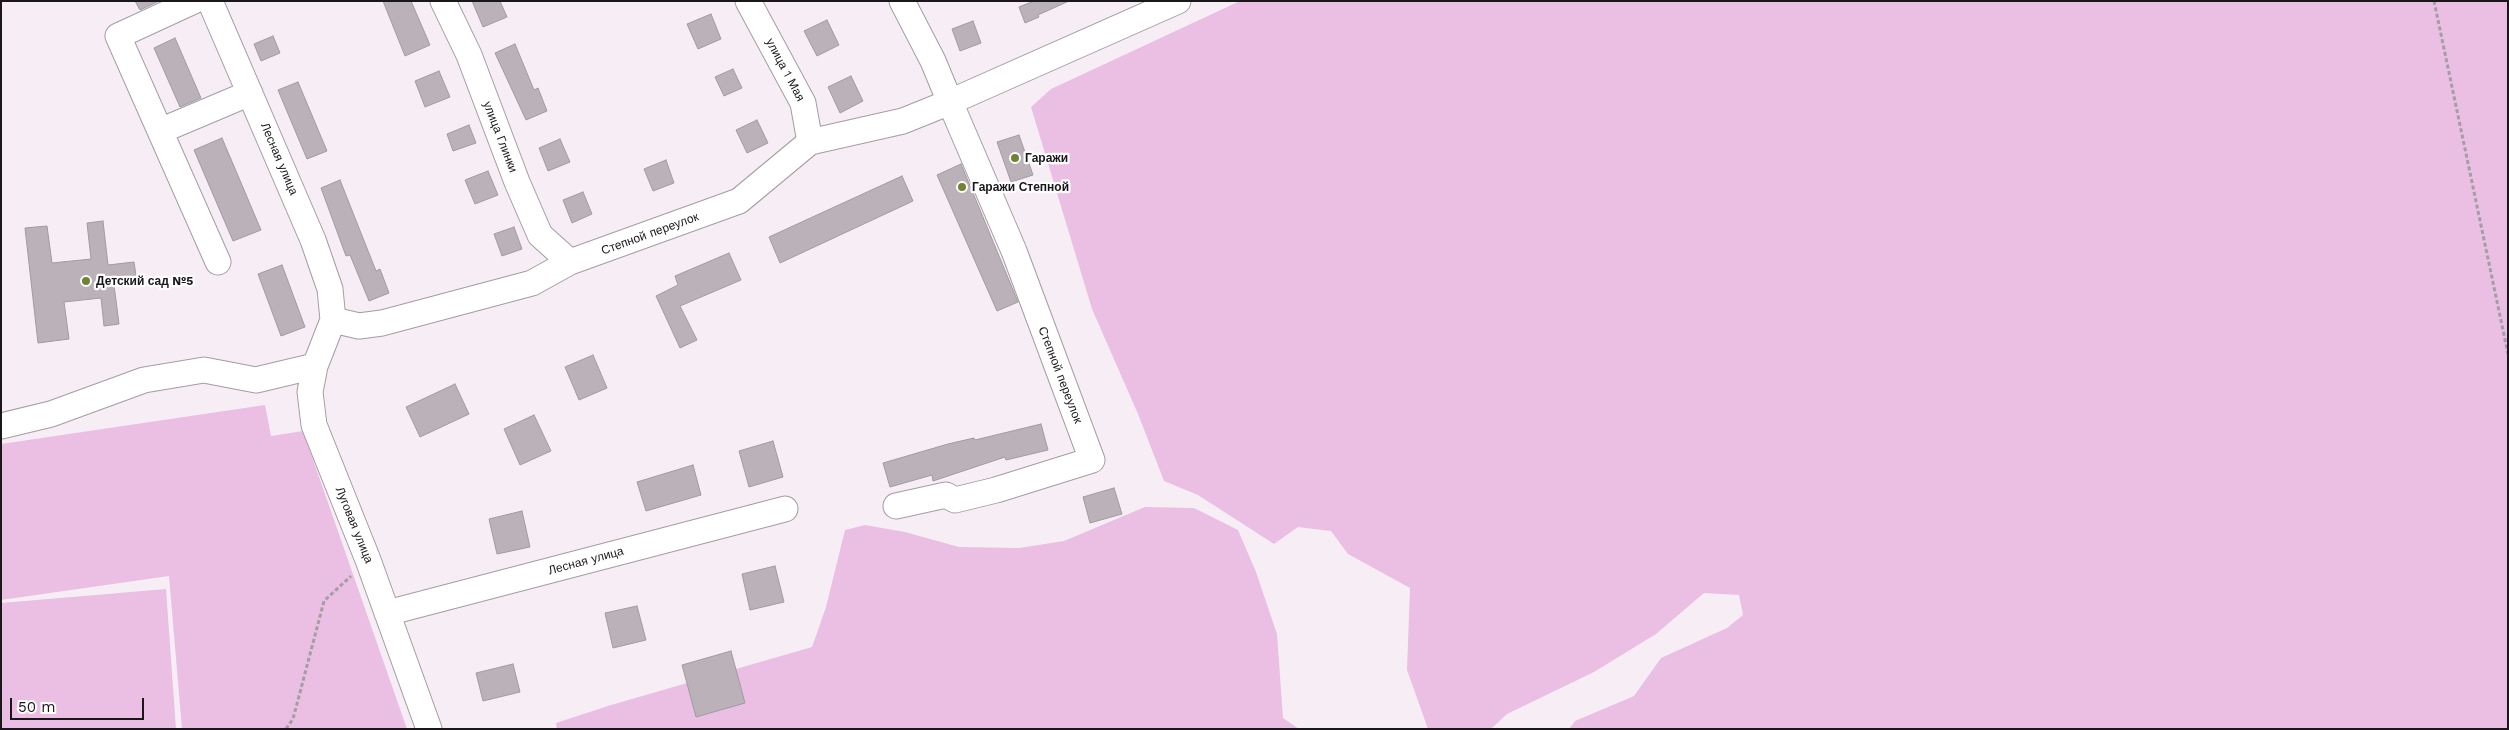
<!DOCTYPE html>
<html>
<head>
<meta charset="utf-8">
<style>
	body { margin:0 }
	#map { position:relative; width:2509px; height:730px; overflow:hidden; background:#f7eef5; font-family:"Work Sans",sans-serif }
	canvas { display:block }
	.frame { position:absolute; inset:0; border:2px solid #1a171a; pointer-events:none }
	.scale { position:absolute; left:10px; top:698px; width:134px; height:22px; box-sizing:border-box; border:2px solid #1a171a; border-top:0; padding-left:6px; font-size:15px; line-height:18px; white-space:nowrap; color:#1a171a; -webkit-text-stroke:4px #fefefe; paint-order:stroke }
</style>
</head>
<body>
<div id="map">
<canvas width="2509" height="730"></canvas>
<div class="frame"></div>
<div class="scale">50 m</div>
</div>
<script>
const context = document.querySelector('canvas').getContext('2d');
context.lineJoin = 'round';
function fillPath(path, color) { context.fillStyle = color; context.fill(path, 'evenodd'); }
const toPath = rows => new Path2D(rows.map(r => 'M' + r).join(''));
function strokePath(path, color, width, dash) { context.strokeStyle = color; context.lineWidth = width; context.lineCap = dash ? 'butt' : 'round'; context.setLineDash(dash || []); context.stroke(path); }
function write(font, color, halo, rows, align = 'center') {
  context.font = font + ' "Work Sans",sans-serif'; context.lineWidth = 4.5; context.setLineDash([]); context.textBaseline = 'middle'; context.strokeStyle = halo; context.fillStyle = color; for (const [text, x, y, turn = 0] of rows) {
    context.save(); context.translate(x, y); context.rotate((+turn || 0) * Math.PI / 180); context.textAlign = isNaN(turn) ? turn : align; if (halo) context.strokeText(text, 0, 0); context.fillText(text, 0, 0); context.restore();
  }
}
const green = toPath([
	[1240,1,2508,1,2508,729,1569,729,1575,721,1634,696,1661,658,1727,628,1743,615,1739,595,1704,593,1656,634,1594,672,1507,714,1491,729,1428,729,1407,670,1410,588,1348,554,1331,531,1298,527,1274,544,1198,495,1164,481,1138,414,1092,309,1031,107,1051,89],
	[265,405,271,436,303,431,407,729,182,729,169,576,1,600,1,444],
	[1145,507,1194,508,1238,530,1256,572,1277,634,1283,718,1299,729,557,729,556,723,611,705,812,647,826,607,845,530,865,525,905,532,959,547,1019,548,1064,541],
	[166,589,176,729,1,729,1,603]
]);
const building = toPath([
	[135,1,159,1,140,10,135,1],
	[383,1,411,1,430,45,405,56,383,1],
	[472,1,500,1,507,17,483,27,472,1],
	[1034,1,1069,1,1038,15,1039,17,1025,23,1019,7,1034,1],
	[711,14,721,39,698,49,687,24,711,14],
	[827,20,839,45,817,56,804,31,827,20],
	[973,21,981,43,960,51,952,29,973,21],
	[273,36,280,53,261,61,254,44,273,36],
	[175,38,201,98,180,107,154,48,175,38],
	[515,44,534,90,538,88,547,111,526,120,495,53,515,44],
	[733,69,742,88,724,96,715,77,733,69],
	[439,71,450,97,425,107,415,81,439,71],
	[851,76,863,101,840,113,828,87,851,76],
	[298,82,327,151,307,159,278,90,298,82],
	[757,120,768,143,747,153,736,130,757,120],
	[469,125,476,143,453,151,447,134,469,125],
	[1019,135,1033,175,1011,182,997,142,1019,135],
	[222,138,261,230,233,241,194,150,222,138],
	[560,139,570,162,548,171,539,148,560,139],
	[666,160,674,183,653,191,644,169,666,160],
	[961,164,1018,302,997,311,937,175,961,164],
	[488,171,498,195,475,204,465,180,488,171],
	[902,176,913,201,780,263,769,237,902,176],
	[340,180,376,271,380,269,389,293,369,301,350,255,346,256,321,188,340,180],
	[583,192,592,214,572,223,563,200,583,192],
	[103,221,108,265,134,262,137,282,114,285,119,324,104,326,101,298,64,302,69,339,38,343,25,228,47,226,52,263,91,259,87,223,103,221],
	[514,227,522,249,502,256,494,234,514,227],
	[729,253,741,280,680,306,697,340,680,348,656,296,678,285,675,276,729,253],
	[282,265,305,327,281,336,258,274,282,265],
	[593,355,607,388,579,400,565,367,593,355],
	[455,384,469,414,420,437,406,407,455,384],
	[534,415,551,451,520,465,504,429,534,415],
	[1041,424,1048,450,1006,460,1005,457,933,481,932,475,890,487,883,463,948,444,974,438,975,440,1041,424],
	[773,441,783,477,749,487,739,451,773,441],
	[693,465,701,495,646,511,637,482,693,465],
	[1114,488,1122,514,1090,523,1083,497,1114,488],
	[522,511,530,547,497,554,489,519,522,511],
	[775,566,784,602,750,610,742,574,775,566],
	[637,606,646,640,613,648,605,613,637,606],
	[731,651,745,703,696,717,682,665,731,651],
	[513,664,520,692,483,701,476,673,513,664]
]);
const path = toPath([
	[2434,1,2508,354],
	[286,729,293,719,324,601,351,576]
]);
const minor = toPath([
	[210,1,313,240,330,289,333,320,315,366,310,392,314,425,368,560,429,729],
	[443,1,469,55,517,182,540,235,570,262],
	[748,1,803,103,810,142],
	[902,1,933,61,950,102,1178,1],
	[160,131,118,36,194,1],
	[218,262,160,131,250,93],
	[333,320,359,326,382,323,532,283,570,262,739,201,810,142,903,121,950,102,1014,251,1092,460,996,490,955,500,946,495,896,506],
	[1,426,51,414,144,380,204,370,256,380,315,366],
	[387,613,785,509]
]);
const markers = [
	[1015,158,5,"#6e8334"],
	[962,187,5,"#6e8334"],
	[86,281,5,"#6e8334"]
];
const streetNames = [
	["улица 1 Мая",785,70,62],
	["улица Глинки",500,137,69],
	["Лесная улица",279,159,67],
	["Степной переулок",650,234,-20],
	["Степной переулок",1060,375,69],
	["Луговая улица",354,525,68],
	["Лесная улица",586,561,-15]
];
const poiNames = [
	["Гаражи",1025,158],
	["Гаражи Степной",972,187],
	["Детский сад №5",96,281]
];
fillPath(green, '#eabfe3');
fillPath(building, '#bab2b8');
strokePath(building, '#a29aa1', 1);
strokePath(minor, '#a59ca3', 27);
strokePath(path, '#a49ea3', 3, [4, 2.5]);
strokePath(minor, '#fff', 25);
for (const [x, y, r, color] of markers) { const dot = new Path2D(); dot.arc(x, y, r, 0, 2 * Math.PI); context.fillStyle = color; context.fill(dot); strokePath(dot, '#fefefe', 2); }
write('12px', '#1a171a', '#fefefe', streetNames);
write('bold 12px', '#1a171a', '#fefefe', poiNames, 'left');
</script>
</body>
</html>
